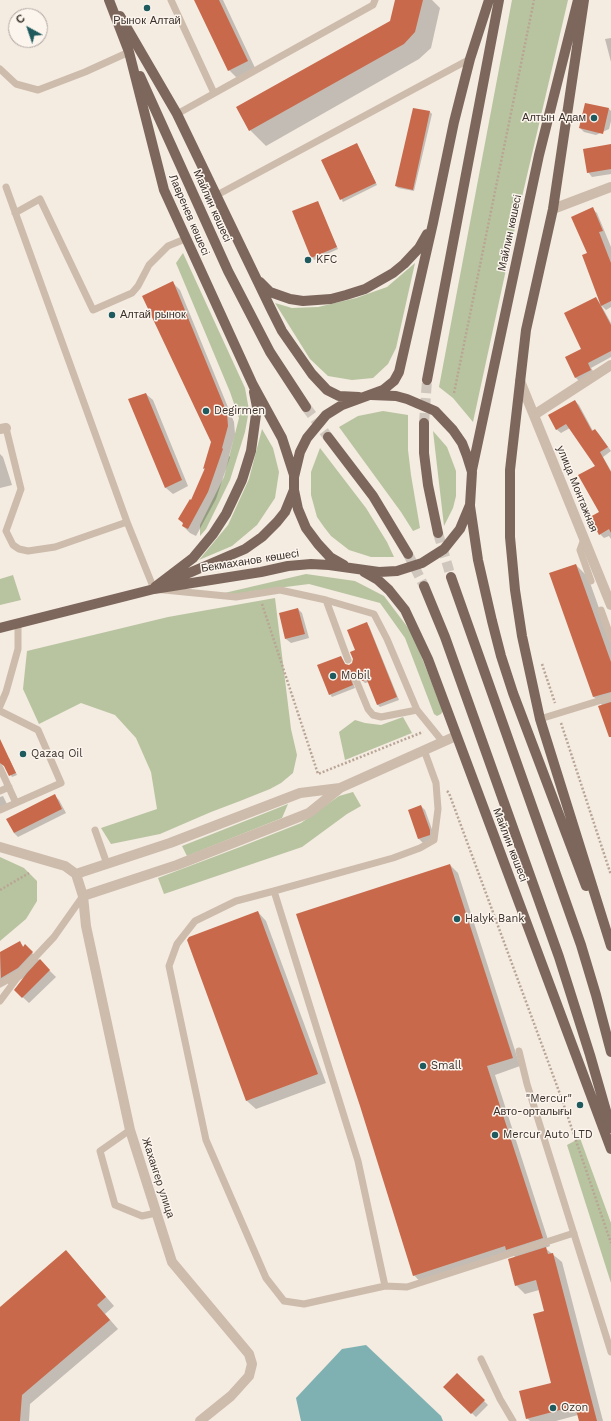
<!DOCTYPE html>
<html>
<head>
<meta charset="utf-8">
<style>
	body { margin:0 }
	#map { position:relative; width:611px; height:1421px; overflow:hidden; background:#f4ebe1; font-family:"Work Sans",sans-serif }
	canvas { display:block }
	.north { position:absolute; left:8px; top:8px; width:40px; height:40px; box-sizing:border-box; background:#fbf5ee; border:1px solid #aea6a0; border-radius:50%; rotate:320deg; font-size:11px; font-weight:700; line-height:16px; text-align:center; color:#3b302b }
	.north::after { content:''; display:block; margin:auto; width:14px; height:18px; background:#1f5a5e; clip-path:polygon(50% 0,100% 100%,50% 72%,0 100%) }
</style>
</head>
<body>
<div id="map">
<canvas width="611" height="1421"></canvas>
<div class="north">С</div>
</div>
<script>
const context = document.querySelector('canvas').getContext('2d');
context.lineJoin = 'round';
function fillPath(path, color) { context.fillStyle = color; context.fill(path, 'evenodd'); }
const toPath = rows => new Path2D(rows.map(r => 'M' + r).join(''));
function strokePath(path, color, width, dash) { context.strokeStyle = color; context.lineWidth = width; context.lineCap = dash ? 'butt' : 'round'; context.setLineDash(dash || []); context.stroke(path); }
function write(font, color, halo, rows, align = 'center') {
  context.font = font + ' "Work Sans",sans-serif'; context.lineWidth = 3; context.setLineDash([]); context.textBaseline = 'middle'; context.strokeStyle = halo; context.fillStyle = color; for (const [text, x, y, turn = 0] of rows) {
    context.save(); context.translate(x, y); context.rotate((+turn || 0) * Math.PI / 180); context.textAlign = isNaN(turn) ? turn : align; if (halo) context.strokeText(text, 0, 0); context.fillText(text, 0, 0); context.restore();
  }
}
const green = toPath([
	[512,0,568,0,518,214,473,422,453,398,439,387],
	[183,253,245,388,249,410,245,432,230,480,206,529,200,536,200,525,224,477,239,418,230,392,176,263],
	[415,263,396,348,388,364,373,378,352,380,328,376,310,359,275,303,292,308,318,307,356,298,387,287],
	[383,411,408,415,408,450,411,475,420,528,413,531,401,512,339,427,358,416],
	[262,429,273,448,279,472,275,498,257,525,232,546,199,560,228,525,249,479],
	[433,431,447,447,456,471,456,496,453,508,444,526],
	[320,448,366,508,387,542,394,557,371,557,349,550,331,536,324,527,317,517,311,495,311,472],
	[306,574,355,581,384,596,412,633,443,711,441,714,437,716,434,714,405,638,380,603,309,584,254,591,220,597,220,594],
	[13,575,21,600,0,605,0,579],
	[275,598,291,729,297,755,293,773,281,783,270,789,240,801,211,812,160,834,111,844,101,828,157,809,151,772,136,738,115,715,81,703,39,724,23,689,27,651,168,617],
	[403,717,412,733,345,760,339,732,355,720,365,723,381,725],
	[353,792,361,806,347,814,302,847,164,894,158,878,240,847,301,823,339,796],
	[288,804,282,818,187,856,182,846],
	[0,857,24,868,37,881,37,901,26,919,0,941],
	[580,1138,611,1223,611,1283,567,1145]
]);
const water = toPath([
	[366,1345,441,1416,443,1421,301,1421,296,1398,342,1349]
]);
const shadow = toPath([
	[195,0,223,0,256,70,237,78,229,70],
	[396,0,432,0,440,8,431,48,419,59,266,146,250,130,391,21],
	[611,38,611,62,605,39],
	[414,109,430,112,432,114,414,191,398,188,396,186],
	[609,109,611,111,611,121,609,129,596,135,584,132,580,128],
	[357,144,377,185,343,202,323,161],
	[611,165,611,174,592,177,588,172],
	[317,202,338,249,314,260,293,212],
	[592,209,597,213,611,247,611,307,606,310,601,305,611,323,611,357,591,368,595,374,580,382,576,378,566,357,582,349,596,299,602,305,588,254],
	[173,283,180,290,234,422,235,434,229,456,230,457,216,499,196,536,190,533,183,526,205,470,204,469,212,442],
	[146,394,153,400,188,486,173,494,166,488,130,400],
	[575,401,579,405,593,431,595,430,599,434,611,451,603,457,611,471,611,539,609,536,604,538,600,534,601,513,596,466,570,428,561,433,556,429],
	[0,454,3,457,12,485,0,488],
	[576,565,588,577,611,642,611,738,600,707,603,706,594,697,551,574],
	[298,609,302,613,309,638,291,643,286,639],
	[366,623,369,626,399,700,380,707,378,705,369,682,365,683,359,677,355,679,353,682,355,688,332,697,330,694,341,657,346,665,351,666,354,661],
	[9,758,17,775,12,777,6,766,3,764,0,766,0,759],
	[3,796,7,804,0,807,0,797],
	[55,796,59,800,66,813,18,837,14,833],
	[421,806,425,810,434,835,433,839,423,843,419,839,409,810],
	[450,865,458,873,520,1066,495,1075,550,1246,545,1248,562,1262,603,1421,580,1421,578,1415,556,1421,530,1421,527,1418,552,1384,545,1311,539,1290,525,1294,516,1285,516,1258,512,1254,422,1284,414,1275],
	[258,912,266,921,326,1083,256,1109,247,1101],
	[19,942,24,947,25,946,56,977,29,1003,15,990,25,977,10,986,6,981,0,985,0,954],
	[74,1260,114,1306,105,1314,118,1329,30,1404,29,1421,1,1421,0,1417,0,1308],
	[457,1374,488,1405,476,1417,444,1387]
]);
const building = toPath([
	[194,0,219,0,248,61,228,71],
	[395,0,423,0,415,32,404,44,249,131,236,107,390,21],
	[585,103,609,108,603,134,579,128],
	[413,108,430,111,413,190,395,186],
	[357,143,376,183,340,200,321,160],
	[611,144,611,169,587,173,583,149],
	[318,201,337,247,311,258,292,211],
	[593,207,603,231,599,232,611,263,611,301,601,306,582,255,587,253,571,217],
	[173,281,227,413,228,426,222,448,223,449,208,492,188,529,182,526,183,523,178,519,190,499,191,500,205,468,203,469,211,442,142,296],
	[596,297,611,325,611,351,588,363,591,370,575,378,565,357,581,349,564,313],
	[146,393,182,480,165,488,128,399],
	[575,400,592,431,595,429,608,447,600,452,611,472,611,533,609,529,599,535,590,517,599,512,578,475,595,466,566,424,556,430,548,415],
	[576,564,611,662,611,692,593,697,549,573],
	[298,608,305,634,285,639,279,613],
	[367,622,397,697,377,705,367,680,362,681,359,676,357,675,352,677,351,680,353,685,329,695,317,665,341,656,345,664,349,665,352,663,353,659,350,652,355,650,347,630],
	[611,702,611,737,609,737,598,706],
	[0,739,16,773,9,776,4,766,0,763],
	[55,794,62,809,14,833,6,819],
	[421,805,430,830,430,835,418,839,408,810],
	[450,864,513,1058,487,1066,543,1238,506,1250,505,1246,413,1276,360,1106,296,914],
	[258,911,318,1074,246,1101,187,940,189,937],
	[20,941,23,947,25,944,33,952,18,968,1,978,0,952],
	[40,959,50,970,22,998,14,990,27,973],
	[546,1247,548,1254,553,1253,597,1421,579,1421,575,1406,526,1419,519,1391,551,1383,533,1314,544,1311,536,1280,515,1286,508,1259],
	[66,1250,106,1297,97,1305,110,1320,22,1395,20,1421,0,1421,0,1307],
	[457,1373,485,1400,471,1414,443,1387]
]);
const primaryTunnel = toPath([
	[306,407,328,437],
	[424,423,427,380],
	[438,533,451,577],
	[408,554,424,586]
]);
const path = toPath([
	[454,393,534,0],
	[262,604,318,774,423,732],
	[542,664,555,703],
	[561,723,611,875],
	[447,791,449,793,560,1094,611,1243],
	[0,890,29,873]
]);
const service = toPath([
	[171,0,214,93],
	[0,69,16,84,38,90,85,72,129,52],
	[177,114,373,5,375,0],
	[6,187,127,522,154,589,236,597,280,590,326,600,374,614,387,639,417,710,443,742],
	[217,195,470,59],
	[15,213,40,199,93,310,132,293,138,286,149,265,168,246,185,239],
	[2,428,6,428,21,489,6,531,13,545,19,549,28,551,55,547,127,522],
	[584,539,580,550,591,581],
	[326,600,348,660],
	[601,610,611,638],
	[356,680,368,709,373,715,381,717,417,710],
	[0,706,6,692,18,649,18,623],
	[0,711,38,730,61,783,0,810],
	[540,719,611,697],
	[0,768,16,803],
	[0,791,9,787],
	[95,830,107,864],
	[274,891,358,1161,385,1286,407,1287,574,1233],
	[0,984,20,973],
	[0,1001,23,970,54,937,83,896],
	[519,1051,527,1084,611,1352],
	[130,1130,100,1151,115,1205,142,1216,156,1213],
	[385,1286,304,1304,284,1301,266,1278,206,1140,169,966,177,944,195,921,236,901,274,891,393,858,420,848,434,840,438,809,436,783,424,750],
	[481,1359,500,1399,513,1421]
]);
const minor = toPath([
	[553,209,611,187],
	[520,381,611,605],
	[534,415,611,365],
	[0,429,6,428],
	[0,847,65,866,76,874,83,896,86,926,130,1130,172,1262,249,1354,252,1364,249,1376,231,1396,200,1421],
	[76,874,170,843,300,793,340,788],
	[83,896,177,865,309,813,340,788,456,736]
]);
const primary = toPath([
	[109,0,129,52,164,190,253,385,282,438,294,475],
	[584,0,553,209,526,330,510,470,510,537,515,590,522,636,540,719,611,946],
	[120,16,177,114,271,309,282,331,312,374,327,390,339,396,359,397],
	[140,76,228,271,270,352,306,407],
	[260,282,270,292,290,299,303,301,331,299,346,295,365,289,393,273,404,264,419,248,427,234],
	[427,380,499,0],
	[424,423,424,453,428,485,438,533],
	[328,437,373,496,408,554],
	[472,470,539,155,578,0],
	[470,506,478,560,492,621,501,656,513,693,586,886],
	[344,565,330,557,318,544,306,528,298,509,294,490,294,477,300,452,307,438,326,415,342,405,383,390,394,381,399,372,433,223,454,122,470,59,489,0],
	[364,572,378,580,389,590,405,610,428,659,611,1149],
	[451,577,581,945,596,995,611,1052],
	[168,582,245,549,262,537,277,522,285,512,294,490],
	[424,586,445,637,559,957,590,1055,611,1128],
	[155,587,193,558,213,534,226,514,242,480,251,451,257,407,254,392],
	[0,628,154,589,261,572,288,566,311,564,329,565,379,572,397,571,422,563,444,549,460,529,470,505,472,472,467,456,462,443,453,430,435,411,407,399,396,396,371,395]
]);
const markers = [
	[147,8,4,"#1f5a5e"],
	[594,118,4,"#1f5a5e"],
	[308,260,4,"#1f5a5e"],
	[112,315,4,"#1f5a5e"],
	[206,411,4,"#1f5a5e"],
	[333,676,4,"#1f5a5e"],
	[23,754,4,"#1f5a5e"],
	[457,919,4,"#1f5a5e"],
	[423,1066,4,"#1f5a5e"],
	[580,1105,4,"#1f5a5e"],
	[495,1135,4,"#1f5a5e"],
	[553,1408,4,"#1f5a5e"]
];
const poiNames = [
	["Рынoк Алтай",147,21,"center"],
	["Алтын Адам",586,118,"right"],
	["KFC",316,260],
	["Алтай рынок",120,315],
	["Degirmen",214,411],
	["Mobil",341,676],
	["Qazaq Oil",31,754],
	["Halyk Bank",465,919],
	["Small",431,1066],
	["\"Mercur\"",572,1099,"right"],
	["Авто-орталығы",572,1112,"right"],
	["Mercur Auto LTD",503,1135],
	["Ozon",561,1408]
];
const streetNames = [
	["Майлин көшесі",212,206,66],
	["Лавренев көшесі",189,215,67],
	["Майлин көшесі",510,233,-78],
	["улица Монтажная",577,489,68],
	["Бекмаханов көшесі",250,561,-9],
	["Майлин көшесі",510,845,69],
	["Жахангер улица",158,1178,72]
];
fillPath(green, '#b8c4a0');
fillPath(water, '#7fb0b2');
fillPath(shadow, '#0003');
fillPath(building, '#c8694b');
strokePath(primaryTunnel, '#cfc6bd', 10, [10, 5]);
strokePath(path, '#b9a596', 2.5, [2, 2]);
strokePath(service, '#cdbbac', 7);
strokePath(minor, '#cdbbac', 10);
strokePath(primary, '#7d675c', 10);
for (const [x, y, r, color] of markers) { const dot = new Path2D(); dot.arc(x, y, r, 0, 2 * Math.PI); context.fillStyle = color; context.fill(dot); strokePath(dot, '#fbf5ee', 1.5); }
write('11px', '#3b302b', '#fbf5ee', poiNames, 'left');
write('11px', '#3b302b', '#fbf5ee', streetNames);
</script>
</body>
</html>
